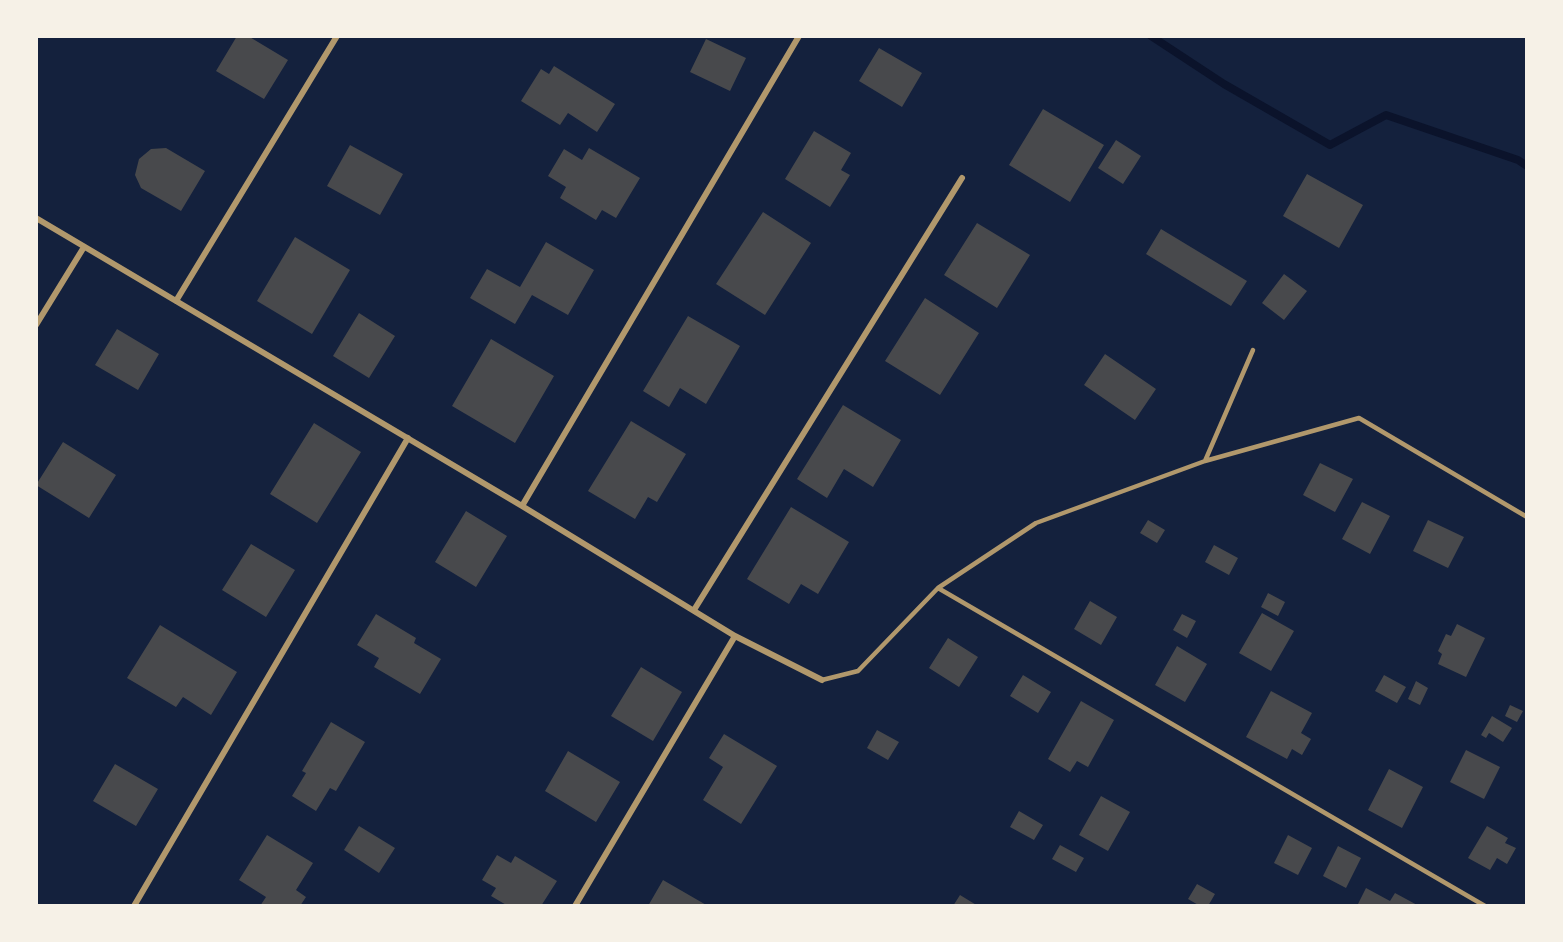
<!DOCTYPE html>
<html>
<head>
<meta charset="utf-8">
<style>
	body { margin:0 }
	#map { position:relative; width:1563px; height:942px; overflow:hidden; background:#14213d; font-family:"PT Sans",sans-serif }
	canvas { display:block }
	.frame { position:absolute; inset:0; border:38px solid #f6f1e7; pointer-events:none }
</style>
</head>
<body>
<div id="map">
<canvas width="1563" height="942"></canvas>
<div class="frame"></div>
</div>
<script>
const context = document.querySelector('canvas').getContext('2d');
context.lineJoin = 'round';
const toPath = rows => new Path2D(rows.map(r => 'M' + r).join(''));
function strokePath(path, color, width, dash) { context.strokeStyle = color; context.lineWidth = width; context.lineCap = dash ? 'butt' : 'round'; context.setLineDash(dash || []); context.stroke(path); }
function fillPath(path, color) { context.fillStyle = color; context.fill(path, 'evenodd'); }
const stream = toPath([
	[1151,36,1224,84,1330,145,1386,115,1518,160,1527,166]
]);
const building = toPath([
	[237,36,248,36,288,60,264,99,216,71],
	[706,39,746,58,730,91,690,72],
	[879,48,922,73,902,107,859,81],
	[554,66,615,104,597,132,568,113,560,125,521,101,541,69,549,74],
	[1043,109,1104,145,1070,202,1009,165],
	[814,131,851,153,841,170,850,175,830,207,785,179],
	[1116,140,1141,156,1123,184,1098,168],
	[350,145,403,174,380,215,327,186],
	[166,148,205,171,181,211,141,188,135,175,139,159,151,149],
	[589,148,640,178,616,218,602,210,596,220,560,198,566,187,548,176,564,149,582,160],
	[1307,174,1363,205,1339,248,1283,216],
	[763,212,811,243,765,315,716,284],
	[977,223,1030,255,997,308,944,275],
	[1161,229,1247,281,1231,306,1146,254],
	[295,237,350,270,312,334,257,301],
	[546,242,594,270,568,315,532,295,515,324,470,298,487,269,520,287],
	[1284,274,1307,291,1284,320,1262,303],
	[925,298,979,333,940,395,885,361],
	[359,313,395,336,369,378,333,356],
	[688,316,740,346,706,404,680,388,669,407,643,391],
	[117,329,159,354,138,390,95,365],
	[491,339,554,376,515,443,452,406],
	[1105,354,1156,389,1135,420,1084,385],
	[843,405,901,440,873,487,844,469,827,498,797,479],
	[631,421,686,454,657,502,648,497,635,519,588,491],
	[314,423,361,452,317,523,270,494],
	[63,442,116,475,89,518,36,485],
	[1320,463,1353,479,1335,512,1303,495],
	[1362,502,1390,516,1370,554,1342,539],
	[791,507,849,542,818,594,801,584,789,604,747,579],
	[466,511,507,536,476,587,435,562],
	[1148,520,1165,530,1157,543,1140,533],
	[1428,520,1464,537,1448,568,1413,551],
	[251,544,295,570,266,617,222,590],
	[1214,545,1238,558,1229,575,1205,562],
	[1268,593,1285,602,1278,616,1261,607],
	[1090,601,1117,617,1101,645,1074,629],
	[1262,613,1294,631,1271,671,1239,653],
	[376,614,416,638,414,643,441,659,420,694,374,667,379,658,357,645],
	[1182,614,1196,621,1187,638,1173,630],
	[1457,624,1485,638,1466,677,1438,664,1442,654,1438,651,1446,634,1451,636],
	[160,625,237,672,211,715,183,697,176,707,127,678],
	[948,638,978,657,959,687,929,668],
	[1177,646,1207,664,1185,702,1155,685],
	[641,667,682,692,653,741,611,716],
	[1023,675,1051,692,1038,713,1010,696],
	[1384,675,1406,687,1397,703,1375,691],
	[1416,681,1428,688,1420,705,1408,699],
	[1271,691,1312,713,1301,733,1311,739,1302,755,1292,749,1287,759,1246,737],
	[1081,701,1114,720,1088,767,1077,761,1070,772,1048,759],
	[1510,705,1523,711,1517,722,1505,716],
	[1492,716,1512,728,1503,742,1489,733,1486,738,1481,735],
	[331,722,365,742,336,791,330,788,316,811,292,796,306,773,302,771],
	[877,730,899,742,888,760,867,748],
	[724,734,777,766,741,824,703,800,723,767,709,758],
	[1466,750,1500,767,1484,799,1450,782],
	[568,751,620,782,596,822,545,791],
	[115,764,158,789,136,826,93,801],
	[1389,769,1423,787,1402,828,1368,810],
	[1101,796,1130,812,1108,851,1079,835],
	[1019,811,1043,825,1034,840,1010,827],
	[359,826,395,848,379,873,344,850],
	[1487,826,1508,838,1505,843,1516,848,1507,864,1497,858,1490,870,1468,858],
	[267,835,313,863,296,890,306,897,300,906,260,906,266,897,239,880],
	[1288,835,1312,848,1298,875,1274,863],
	[1060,845,1084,858,1076,872,1052,859],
	[1338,846,1361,858,1346,888,1323,876],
	[497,855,511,863,515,856,557,881,541,906,508,906,491,896,496,888,482,880],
	[663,880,708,906,648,906],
	[1197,884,1215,894,1208,906,1200,906,1188,899],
	[1366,888,1390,901,1395,893,1419,906,1357,906],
	[960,895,978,906,953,906]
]);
const service = toPath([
	[1205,461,1253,350],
	[938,588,1485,906],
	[822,680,858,671,938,588,1036,523,1205,461,1359,418,1527,517]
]);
const minor = toPath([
	[36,218,522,506,735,636,822,680],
	[176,301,337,36],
	[36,325,84,247],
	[522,506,799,36],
	[694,610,962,178],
	[134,906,408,438],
	[575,906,735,636]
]);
strokePath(stream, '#0b132b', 8);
fillPath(building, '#48494c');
strokePath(service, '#b1986c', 4.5);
strokePath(minor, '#b1986c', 6);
</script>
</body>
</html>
